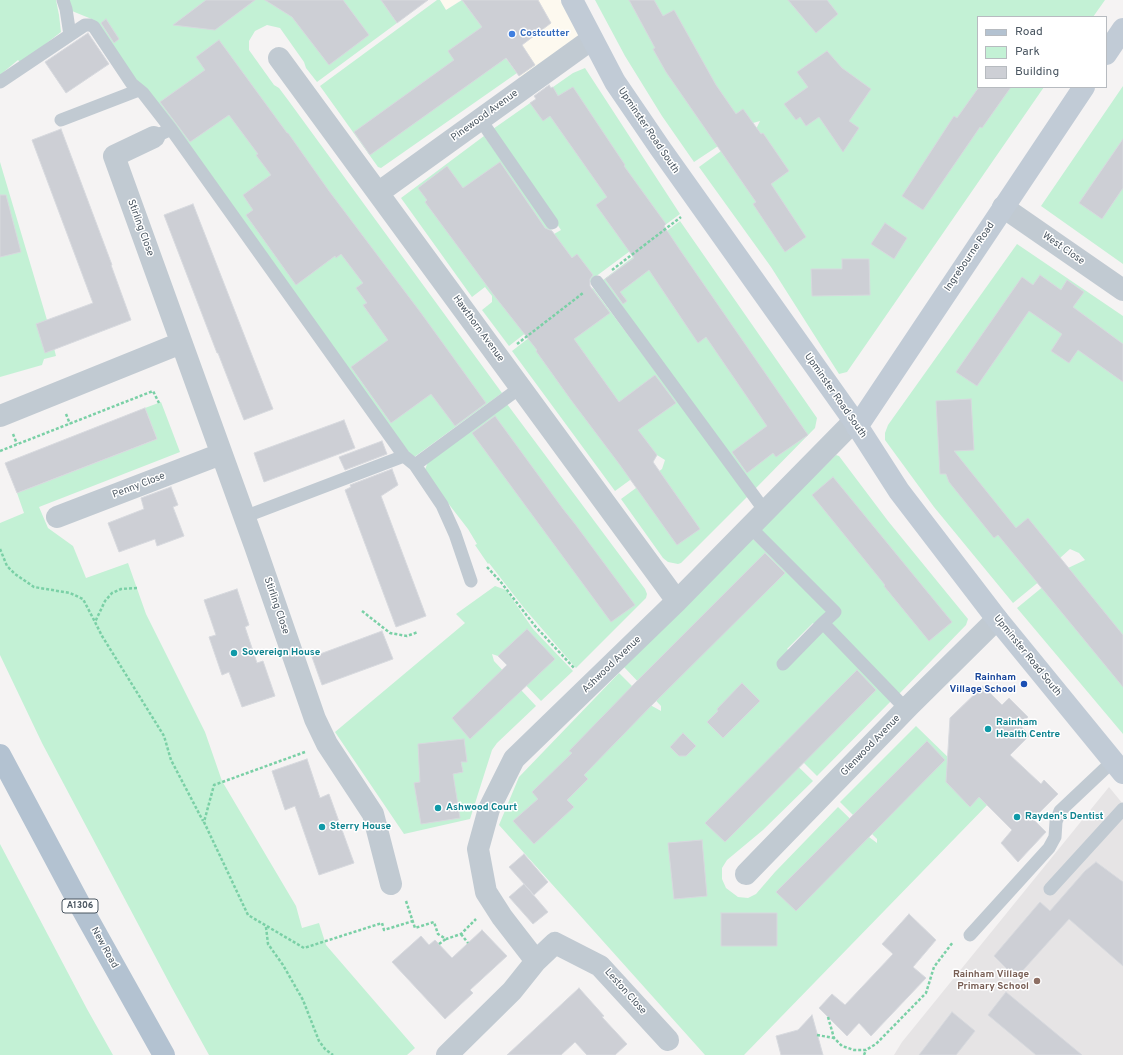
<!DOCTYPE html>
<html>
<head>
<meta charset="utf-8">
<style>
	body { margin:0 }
	#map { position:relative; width:1123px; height:1055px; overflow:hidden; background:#f5f3f3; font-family:Overpass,sans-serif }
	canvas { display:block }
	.legend { position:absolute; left:977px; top:16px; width:130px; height:72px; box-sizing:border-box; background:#fff; border:1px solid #b7bbc0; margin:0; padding:5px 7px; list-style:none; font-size:12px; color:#4a5661 }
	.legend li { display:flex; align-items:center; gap:8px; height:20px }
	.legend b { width:20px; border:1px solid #b7bbc0 }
</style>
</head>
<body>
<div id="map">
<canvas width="1123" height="1055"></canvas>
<ul class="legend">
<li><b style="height:5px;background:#b3c2d1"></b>Road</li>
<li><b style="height:11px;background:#c3f1d5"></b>Park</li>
<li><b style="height:11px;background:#cdcfd5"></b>Building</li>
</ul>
</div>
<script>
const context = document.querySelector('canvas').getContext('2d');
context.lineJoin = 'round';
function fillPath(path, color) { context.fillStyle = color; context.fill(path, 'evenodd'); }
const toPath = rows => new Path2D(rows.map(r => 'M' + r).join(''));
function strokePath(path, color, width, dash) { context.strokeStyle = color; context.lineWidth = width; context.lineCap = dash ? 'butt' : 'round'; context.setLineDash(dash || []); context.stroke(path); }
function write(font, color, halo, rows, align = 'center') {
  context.font = font + ' Overpass,sans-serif'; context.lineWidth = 3; context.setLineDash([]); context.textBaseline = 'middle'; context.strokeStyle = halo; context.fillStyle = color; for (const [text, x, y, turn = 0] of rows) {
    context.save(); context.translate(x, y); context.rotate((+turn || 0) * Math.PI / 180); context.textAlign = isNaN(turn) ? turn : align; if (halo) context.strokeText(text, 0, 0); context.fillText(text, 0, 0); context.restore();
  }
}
const commercial = toPath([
	[440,0,461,0,446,10],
	[462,0,572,0,592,39,527,86]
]);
const education = toPath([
	[1109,787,1123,804,1123,1055,894,1055,902,1042]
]);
const green = toPath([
	[0,0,56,0,59,15,61,32,21,63,18,60,0,75],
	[68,0,389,0,384,4,397,23,317,82,306,68,304,62,280,28,267,25,255,31,249,41,249,50,274,85,279,88,288,100,502,393,413,458,139,85,94,20,72,11],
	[437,0,440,0,446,10,462,0,517,73,381,168,378,167,320,86],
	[595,0,1105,0,1093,17,978,17,978,87,1044,87,847,372,839,374,771,267,699,167,721,151,753,135,760,121,753,123,694,162,662,116,625,56],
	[585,68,680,214,591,280,592,281,509,346,482,310,492,302,492,296,485,287,472,297,401,198,484,136,554,234,561,230,493,129,573,73],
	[1123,86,1123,264,1041,206],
	[0,162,47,320,56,356,44,359,42,365,0,377],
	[680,221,817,418,815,428,755,489,603,280],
	[1017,244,1123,316,1123,734,1017,608,1067,567,1068,568,1085,560,1079,553,1070,549,1060,558,1063,562,1013,603,934,507,885,440,885,433,888,425],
	[593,288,748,496,681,563,678,564,668,562,663,558,621,499,662,469,665,460,657,455,652,464,615,491,512,351],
	[161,402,180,452,39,507,48,528,73,546,86,578,128,563,146,614,205,732,222,781,296,906,302,928,319,923,326,945,415,1048,407,1055,209,1055,172,988,42,743,0,655,0,523,24,513,17,493,157,439,145,408],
	[507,404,645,589,647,594,646,598,576,668,524,608,489,563,488,564,475,545,477,544,468,529,424,472,428,462],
	[836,455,839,456,888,521,968,619,966,625,898,695,828,621,839,612,760,529],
	[752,538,828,613,817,626,813,623,787,649,791,652,821,629,893,699,817,776,785,744,779,748,813,781,763,830,727,860,722,868,722,879,726,888,738,897,748,898,756,894,775,872,838,807,869,837,877,843,877,839,840,802,916,726,992,800,744,1055,705,1055,499,825,519,777,619,673,652,706,661,711,661,706,624,667],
	[495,586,506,590,533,629,573,671,541,701,498,656,492,654,494,661,536,706,497,743,492,750,470,819,404,834,335,732,465,623,456,614],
	[0,844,87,1009,113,1055,0,1055]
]);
const building = toPath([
	[206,0,255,0,215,30,173,25,206,0],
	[265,0,343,0,369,35,329,65,292,17,265,0],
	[381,0,428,0,397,23,381,0],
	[462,0,538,0,551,23,522,45,535,65,519,76,506,58,370,155,354,132,454,60,448,51,482,27,462,0],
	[629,0,654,0,663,16,674,10,716,85,736,114,743,109,761,134,763,133,789,171,771,184,806,237,785,252,753,204,756,202,666,72,653,49,655,48,629,0],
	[788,0,827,0,838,14,816,33,788,0],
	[106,19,119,39,114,43,101,23,106,19],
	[88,33,109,64,66,93,45,62,88,33],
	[219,40,287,133,288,133,329,191,421,313,486,403,455,426,431,394,391,423,351,367,388,340,363,305,367,303,356,288,363,283,341,254,336,258,335,256,296,285,246,215,253,210,243,195,271,175,256,155,258,154,229,115,190,142,160,102,205,70,196,57,219,40],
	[827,51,842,68,871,89,849,121,859,128,843,152,819,117,806,126,800,117,796,120,784,104,808,87,797,72,827,51],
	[549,85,551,88,553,87,558,96,573,87,625,165,624,166,666,224,664,226,680,250,808,435,776,457,773,453,747,473,732,452,767,426,706,337,698,343,649,270,620,292,627,301,623,304,605,279,634,258,596,205,607,197,550,116,543,121,530,103,536,99,534,96,549,85],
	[979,87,1011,87,982,128,980,127,923,210,902,196,954,116,957,118,979,87],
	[61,129,112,265,111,265,131,320,45,353,36,324,93,303,32,140,61,129],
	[1123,139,1123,188,1102,219,1079,203,1123,139],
	[500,162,545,228,552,231,572,258,577,254,593,275,590,279,590,286,610,313,574,339,619,402,655,375,676,403,638,430,657,455,653,462,700,529,677,545,620,465,571,400,536,351,537,350,493,294,425,202,427,200,418,188,447,166,463,188,500,162],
	[0,195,6,195,21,252,0,257,0,195],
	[193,204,273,409,244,420,218,353,217,353,164,215,193,204],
	[885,223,907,238,894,259,871,244,885,223],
	[842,259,869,259,870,295,812,296,811,269,842,269,842,259],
	[1040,275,1061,290,1067,280,1084,292,1073,307,1123,344,1123,382,1078,350,1069,363,1051,351,1062,334,1029,311,977,386,956,372,1022,277,1033,285,1040,275],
	[971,399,974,450,954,451,1016,528,1028,518,1123,635,1123,687,998,535,994,538,949,482,946,474,940,474,936,401,971,399],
	[145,408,157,439,17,493,5,463,145,408],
	[495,416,563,509,575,524,635,605,611,622,472,433,495,416],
	[344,420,355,448,264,482,254,453,344,420],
	[382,441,387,454,345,470,339,457,382,441],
	[392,469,398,485,381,496,426,616,396,627,345,490,351,487,350,485,392,469],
	[833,477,952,622,929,641,884,586,885,585,812,495,833,477],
	[171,487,178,505,173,507,184,536,157,546,155,539,119,552,108,523,144,509,141,498,171,487],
	[765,553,785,573,652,705,584,775,588,779,567,800,574,807,534,844,513,821,538,799,532,792,572,753,569,751,637,681,765,553],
	[237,589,249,625,245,627,257,663,263,661,275,696,242,707,229,672,222,675,209,637,216,635,204,600,237,589],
	[527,629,555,659,470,739,452,718,507,665,498,656,527,629],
	[382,631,393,659,322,685,312,657,382,631],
	[857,670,876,690,725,842,705,823,857,670],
	[742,683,760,701,723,738,707,722,718,711,717,709,742,683],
	[983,686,1002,705,1009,698,1028,717,1020,725,1030,735,1010,755,1041,784,1044,780,1058,794,1033,819,1046,832,1018,862,1001,843,1012,830,979,797,970,807,946,782,950,718,983,686],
	[683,733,696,746,686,756,679,756,670,747,683,733],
	[464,739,467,762,461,762,463,772,453,774,460,818,421,824,414,783,420,782,418,744,464,739],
	[927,741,945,760,796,911,776,892,927,741],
	[307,759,320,798,329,794,354,863,319,875,295,806,285,810,272,771,307,759],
	[702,840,707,896,674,899,668,843,702,840],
	[524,854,548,882,534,895,509,867,524,854],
	[1096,862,1123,882,1123,966,1069,919,1016,978,994,956,1040,902,1050,911,1085,871,1096,862],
	[524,884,548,912,533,924,509,897,524,884],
	[721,913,777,913,777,946,721,946,721,913],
	[909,914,936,940,913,967,926,978,871,1036,859,1023,847,1036,819,1008,832,994,845,1005,893,954,882,944,909,914],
	[482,930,507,956,470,990,473,993,445,1019,392,962,421,936,429,945,435,940,452,958,482,930],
	[579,988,604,1016,602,1017,627,1044,615,1055,587,1055,575,1042,561,1055,507,1055,579,988],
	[1006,992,1082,1055,1036,1055,988,1015,1006,992],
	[952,1012,975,1031,956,1055,919,1055,952,1012],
	[812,1015,823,1055,781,1055,776,1036,798,1030,812,1015]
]);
const path = toPath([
	[612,270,681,217],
	[517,344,583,293],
	[66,414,70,424],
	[13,434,17,444],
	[0,451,153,391,159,403],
	[0,549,7,566,15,574,34,587,70,593,83,599,95,622],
	[487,567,500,581,535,626,575,669],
	[137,588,121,589,112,593,105,601,95,622,102,636,164,736,171,760,203,821],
	[362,611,390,633,407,636,418,632],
	[305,752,214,785,204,822,248,915,304,948,382,923,384,930,413,921],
	[406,901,415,928,434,922,438,934,446,939,461,934,476,919],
	[266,927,268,944,283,965,303,1000,319,1041,325,1049,333,1055],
	[461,934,468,943],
	[439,944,446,939],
	[828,1017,834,1038,842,1046,854,1050,866,1050,876,1044,926,993,934,967,953,942],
	[817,1035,834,1038],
	[864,1055,866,1050]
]);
const lane = toPath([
	[63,0,66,9,70,35,85,25,90,25,94,27,132,84,143,93,171,129],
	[0,82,70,35],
	[480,119,552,223],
	[61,120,139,90],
	[154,137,171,129,404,456,415,465,442,505,455,534,471,581],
	[597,282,765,511],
	[415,465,521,387],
	[244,517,404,456],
	[750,527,835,612,823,623,906,709],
	[783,664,823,623],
	[1050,889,1123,809],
	[970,935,1049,848,1055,837,1056,822,1060,811,1113,761]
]);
const street = toPath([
	[279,58,677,601],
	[154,137,114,156,255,546,315,719,327,744,373,814,391,884],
	[378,193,592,39],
	[1003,207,1123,290],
	[0,416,181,343],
	[57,517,221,454],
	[746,874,909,706,997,619],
	[536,961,555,943,600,966,668,1040],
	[447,1055,512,991,536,961,502,917,486,892,478,849,489,809,514,759,677,601,854,421]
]);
const secondary = toPath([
	[572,0,615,82,660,148,854,421,899,491,997,619,1123,773],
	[1106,54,1123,29],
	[857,427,1084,87]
]);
const primary = toPath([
	[0,755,80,905,164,1055]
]);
const markers = [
	[512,34,4,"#3f7fe0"],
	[234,653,4,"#0f9aa8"],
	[1024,684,4,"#1a4fb4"],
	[988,729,4,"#0f9aa8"],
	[438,808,4,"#0f9aa8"],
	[1017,817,4,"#0f9aa8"],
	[322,827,4,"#0f9aa8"],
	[1037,981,4,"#8d6e63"]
];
const shields = [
	[80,906,36]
];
const shieldNames = [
	["A1306",80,906]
];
const shopNames = [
	["Costcutter",520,34]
];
const streetNames = [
	["Pinewood Avenue",485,116,-36],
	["Upminster Road South",648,131,56],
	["Stirling Close",140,228,70],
	["West Close",1063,249,35],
	["Ingrebourne Road",970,257,-56],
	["Hawthorn Avenue",478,329,54],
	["Upminster Road South",835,396,55],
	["Penny Close",139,486,-21],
	["Stirling Close",276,606,71],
	["Upminster Road South",1027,656,51],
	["Ashwood Avenue",612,665,-44],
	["Glenwood Avenue",871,746,-46],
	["New Road",104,948,61],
	["Leston Close",625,992,48]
];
const cultureNames = [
	["Sovereign House",242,653],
	["Rainham",996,723],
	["Health Centre",996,735],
	["Ashwood Court",446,808],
	["Rayden's Dentist",1025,817],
	["Sterry House",330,827]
];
const transitNames = [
	["Rainham",1016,678],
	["Village School",1016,690]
];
const educationNames = [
	["Rainham Village",1029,975],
	["Primary School",1029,987]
];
fillPath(commercial, '#fdf9ef');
fillPath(education, '#e6e4e5');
fillPath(green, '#c3f1d5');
fillPath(building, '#cdcfd5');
strokePath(building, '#d7d9de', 1);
strokePath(path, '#7ad0a6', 2.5, [3, 2]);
strokePath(lane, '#c1cad2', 13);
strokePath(street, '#c1cad2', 22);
strokePath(secondary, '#c1cbd6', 22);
strokePath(primary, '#b3c2d1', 22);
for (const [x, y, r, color] of markers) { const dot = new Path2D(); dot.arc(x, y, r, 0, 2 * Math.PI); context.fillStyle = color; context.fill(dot); strokePath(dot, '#fff', 1.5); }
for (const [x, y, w] of shields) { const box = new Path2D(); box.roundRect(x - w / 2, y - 7, w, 14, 3); context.fillStyle = '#fff'; context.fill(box); strokePath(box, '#4a5661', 1); }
write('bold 9px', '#4a5661', null, shieldNames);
write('bold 10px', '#366cbe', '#fff', shopNames, 'left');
write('10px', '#4a5661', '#fff', streetNames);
write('bold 10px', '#0d838f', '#fff', cultureNames, 'left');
write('bold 10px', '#164399', '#fff', transitNames, 'right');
write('bold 10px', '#785e54', '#fff', educationNames, 'right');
</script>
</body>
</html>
